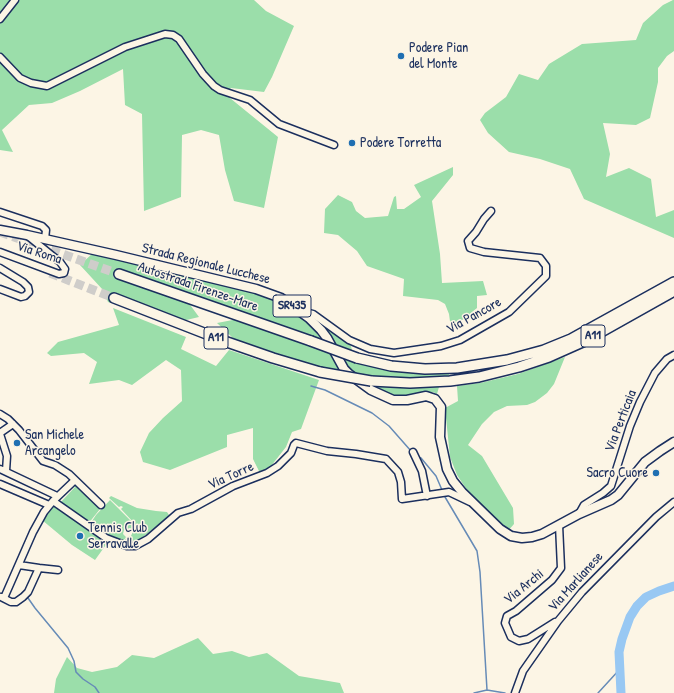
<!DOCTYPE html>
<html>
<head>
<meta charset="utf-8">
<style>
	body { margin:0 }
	canvas { display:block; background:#fcf5e5 }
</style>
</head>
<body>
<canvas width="674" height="693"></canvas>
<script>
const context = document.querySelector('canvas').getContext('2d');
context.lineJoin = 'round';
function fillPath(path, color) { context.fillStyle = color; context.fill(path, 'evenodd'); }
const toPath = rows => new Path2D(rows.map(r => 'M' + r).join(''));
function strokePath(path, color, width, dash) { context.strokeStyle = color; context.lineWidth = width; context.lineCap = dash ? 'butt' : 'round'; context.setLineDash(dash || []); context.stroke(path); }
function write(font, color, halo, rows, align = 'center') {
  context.font = font + ' "Patrick Hand",sans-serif'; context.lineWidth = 3; context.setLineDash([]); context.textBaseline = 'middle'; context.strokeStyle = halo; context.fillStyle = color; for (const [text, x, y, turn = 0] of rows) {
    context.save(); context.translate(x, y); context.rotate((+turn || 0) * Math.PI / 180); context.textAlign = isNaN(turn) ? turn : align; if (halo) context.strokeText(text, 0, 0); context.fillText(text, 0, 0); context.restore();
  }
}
const green = toPath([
	[0,0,254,0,266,11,294,26,272,77,264,92,231,88,225,94,278,137,264,208,234,201,225,170,219,135,201,130,182,135,181,197,144,211,142,114,125,105,123,69,80,91,52,103,29,105,2,130,13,152,0,150],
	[673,0,674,0,674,51,667,56,658,68,658,82,650,118,636,125,603,123,610,154,606,177,629,168,651,179,656,217,674,210,674,238,584,199,570,169,540,159,509,152,488,133,480,120,485,113,506,97,519,74,538,80,549,64,582,44,636,40,643,23,663,5],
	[453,167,453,175,432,201,440,254,442,283,483,281,487,295,477,296,477,308,451,329,449,314,445,304,438,300,403,296,404,279,367,266,357,251,338,235,324,233,325,209,338,195,352,202,356,211,365,218,388,216,394,197,396,196,397,209,404,209,421,197,414,185],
	[93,253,159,269,159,271,167,274,172,272,246,290,272,298,303,318,322,339,344,373,295,361,236,341,217,323,238,319,188,302,199,317,182,321,114,295,111,303,108,302,103,290,80,265],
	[113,308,186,337,181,349,216,366,229,350,319,380,301,429,292,432,286,447,271,466,260,473,253,459,253,428,227,435,227,447,170,470,143,462,140,452,149,433,163,418,182,401,181,370,166,360,132,385,119,380,89,384,97,362,84,353,51,356,47,353,58,342,119,325],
	[322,323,351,346,354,360,449,372,449,378,426,379,362,377,377,386,403,388,439,387,437,394,433,392,403,398,396,397,375,388,350,370,345,364],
	[565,357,554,384,547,393,535,402,527,405,507,406,494,412,482,424,468,445,482,456,513,508,514,524,508,531,481,505,465,487,457,475,450,457,445,408,458,401,457,386,480,383,518,374],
	[75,483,99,506,98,507,100,509,88,524,60,503,75,487,73,484],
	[111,496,137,508,156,511,167,512,169,515,167,518,139,540,134,541,124,541,127,537,131,536,135,527,135,524,121,509,123,507,121,506,119,507,109,498],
	[110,500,133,523,134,525,132,530,130,528,124,530,123,534,126,537,124,540,114,539,101,531,102,528,99,526,97,528,90,524,96,515],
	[54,505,90,531,108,542,95,560,72,545,42,520],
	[198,638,213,654,232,651,249,657,267,653,299,676,340,683,344,693,54,693,56,679,67,657,77,668,92,672,117,667,132,655,154,658]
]);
const stream = toPath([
	[311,386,325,390,372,413,389,426,411,451],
	[418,457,421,458,436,476,442,490],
	[445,497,477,551,480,572,487,690],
	[28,598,35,608,68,648,74,661,76,672,83,679,95,687,99,693],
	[474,693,487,690,505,693],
	[598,693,620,669]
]);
const river = toPath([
	[621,693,619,652,622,639,630,617,637,606,646,597,659,591,674,586]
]);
const highwayTunnel = toPath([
	[0,232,119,274],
	[50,273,114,298]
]);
const minor = toPath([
	[0,19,15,0],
	[0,57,20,78,31,83,47,86,125,47,165,34,173,35,179,39,203,74,214,86,220,90,250,100,279,124,334,145],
	[0,212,42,226,46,230,45,239],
	[0,252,59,274,64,273,65,269,60,262,28,236],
	[0,268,23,282,28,287,29,292,25,296,21,297,0,289],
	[301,311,313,314,349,340,370,349,394,353,441,346,460,340,509,312,546,276,546,266,540,258,484,252,470,248,468,241,476,232,484,219,491,211],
	[0,414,8,419,19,430,43,461,55,465,69,474,101,505],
	[0,433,13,424],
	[0,434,7,456,6,471],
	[413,452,422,471,427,496],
	[0,469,57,496],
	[0,484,49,505],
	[53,501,106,538,127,546,135,546,148,539,178,513,191,509,233,486,267,473,278,466,291,453,294,445,296,443,327,451,356,454,386,459,398,472,401,482,402,499,449,492,470,502],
	[579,514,584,505,603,493,611,486,630,426,640,402,655,373,667,359,674,355],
	[39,568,58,570],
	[1,597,11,602,16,602,23,597,28,592,39,568,19,565],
	[4,598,33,532,44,512,53,501,75,480],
	[555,622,528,639,519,641,511,637,505,623,507,616,516,611,552,580,561,568,559,525],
	[515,693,523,671,558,621,582,592,656,517,674,502]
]);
const major = toPath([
	[0,230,27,235,116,255,256,289,281,298,309,318,321,330,327,338,344,369,349,374,371,390,393,400,407,400,426,396,435,399,441,407,440,437,447,469,453,481,462,492,500,529,511,536,522,538,532,537,542,534,579,514,611,500,618,495,645,462,660,451,674,442]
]);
const highway = toPath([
	[119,274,311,341],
	[114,298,227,342,273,358,320,372],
	[357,358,391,366,425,369,457,368,507,360,544,350,571,339,674,282],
	[371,381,410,383,450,381,479,377,519,367,549,357,585,341,674,291]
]);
const highwayBridge = toPath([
	[311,341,357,358],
	[320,372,371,381]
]);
const markers = [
	[401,56,4,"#1f6fb2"],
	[352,143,4,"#1f6fb2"],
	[17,443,4,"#1f6fb2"],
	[656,473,4,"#1f6fb2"],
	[80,536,4,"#1f6fb2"]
];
const shields = [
	[292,306,38],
	[593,336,24],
	[216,338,24]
];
const shieldNames = [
	["SR435",292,306],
	["A11",593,336],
	["A11",216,338]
];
const poiNames = [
	["Podere Pian",409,48],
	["del Monte",409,64],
	["Podere Torretta",360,143],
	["San Michele",25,435],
	["Arcangelo",25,451],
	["Sacro Cuore",648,473,"right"],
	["Tennis Club",88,528],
	["Serravalle",88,544]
];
const streetNames = [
	["Via Roma",39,253,18],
	["Strada Regionale Lucchese",206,264,14],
	["Autostrada Firenze-Mare",198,287,19],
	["Via Pancore",474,316,-29],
	["Via Perticaia",621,421,-69],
	["Via Torre",231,476,-24],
	["Via Marlianese",576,582,-48],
	["Via Archi",524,587,-39]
];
fillPath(green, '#9bdeaa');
strokePath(stream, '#668bb7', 1.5);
strokePath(river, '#98c8f3', 9);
strokePath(highwayTunnel, '#cfcdca', 9, [9, 4.5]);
strokePath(minor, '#1b2f5e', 9);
strokePath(major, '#1b2f5e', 11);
strokePath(highway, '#1b2f5e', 12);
strokePath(minor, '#fcf5e5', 6);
strokePath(major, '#fcf5e5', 8);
strokePath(highway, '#fcf5e5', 9);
strokePath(highwayBridge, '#1b2f5e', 12, []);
strokePath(highwayBridge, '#fcf5e5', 9);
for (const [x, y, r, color] of markers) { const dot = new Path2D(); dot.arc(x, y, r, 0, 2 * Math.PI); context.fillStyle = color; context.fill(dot); strokePath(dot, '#fcf5e5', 1.5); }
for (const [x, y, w] of shields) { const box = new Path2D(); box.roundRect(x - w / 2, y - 11, w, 22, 3); context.fillStyle = '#fcf5e5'; context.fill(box); strokePath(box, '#1b2f5e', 1); }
write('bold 13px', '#1b2f5e', null, shieldNames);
write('14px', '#1b2f5e', '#fcf5e5', poiNames, 'left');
write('14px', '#1b2f5e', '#fcf5e5', streetNames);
</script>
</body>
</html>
